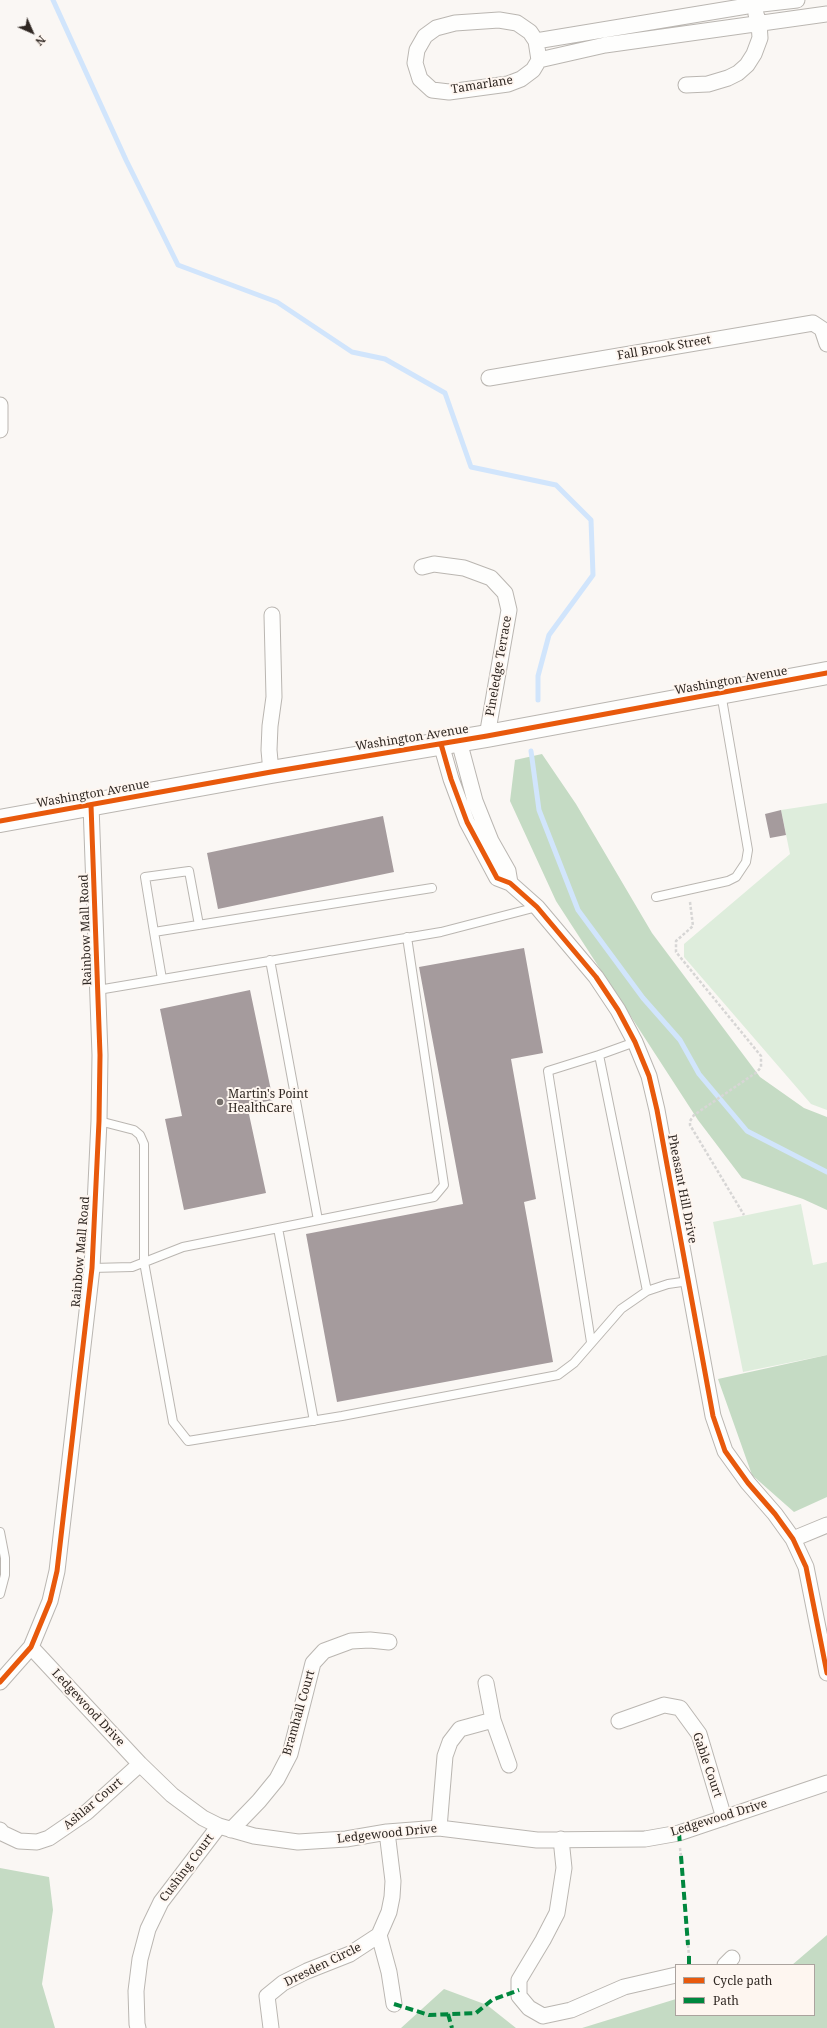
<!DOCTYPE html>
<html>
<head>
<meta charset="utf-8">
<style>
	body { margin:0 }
	#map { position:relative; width:827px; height:2028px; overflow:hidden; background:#faf7f4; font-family:"Noto Serif",serif }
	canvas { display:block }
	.legend { position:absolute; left:675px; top:1964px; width:140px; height:52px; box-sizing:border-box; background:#fef6f0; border:1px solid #aba39e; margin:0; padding:5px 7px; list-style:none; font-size:12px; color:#2f2722 }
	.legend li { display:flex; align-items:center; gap:8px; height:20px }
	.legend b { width:20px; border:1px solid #aba39e }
	.north { position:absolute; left:12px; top:12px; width:40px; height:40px; -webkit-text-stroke:3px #fef6f0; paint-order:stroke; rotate:135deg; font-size:11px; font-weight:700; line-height:16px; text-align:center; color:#2f2722 }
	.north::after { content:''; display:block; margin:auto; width:14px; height:18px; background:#2f2722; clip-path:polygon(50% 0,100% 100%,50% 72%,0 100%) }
</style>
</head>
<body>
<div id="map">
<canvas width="827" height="2028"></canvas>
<ul class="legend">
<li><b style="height:5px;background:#e8590c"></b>Cycle path</li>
<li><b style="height:5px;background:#00873e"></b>Path</li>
</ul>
<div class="north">N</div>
</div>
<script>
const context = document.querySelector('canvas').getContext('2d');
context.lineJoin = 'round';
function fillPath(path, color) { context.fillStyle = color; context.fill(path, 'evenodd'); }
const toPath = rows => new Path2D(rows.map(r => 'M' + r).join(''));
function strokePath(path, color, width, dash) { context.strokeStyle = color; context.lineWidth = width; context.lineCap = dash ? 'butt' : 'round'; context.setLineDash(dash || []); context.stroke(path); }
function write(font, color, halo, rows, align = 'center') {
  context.font = font + ' "Noto Serif",serif'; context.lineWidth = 4; context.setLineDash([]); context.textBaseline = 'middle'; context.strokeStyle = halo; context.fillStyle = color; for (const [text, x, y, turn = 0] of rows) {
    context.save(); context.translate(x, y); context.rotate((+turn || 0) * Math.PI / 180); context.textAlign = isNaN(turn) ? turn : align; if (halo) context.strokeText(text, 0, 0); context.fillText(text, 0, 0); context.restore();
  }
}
const green = toPath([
	[827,803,827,1110,811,1104,684,957,684,944,790,854,781,810],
	[801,1204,813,1265,827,1262,827,1355,743,1372,713,1222]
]);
const forest = toPath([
	[542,754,576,804,652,933,760,1077,804,1108,827,1117,827,1210,803,1199,742,1178,698,1120,556,901,510,801,515,760],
	[827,1355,827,1497,794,1512,752,1475,718,1379],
	[0,1868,49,1877,53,1910,42,1984,55,2028,0,2028],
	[827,1935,827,2028,582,2028,676,1999,676,2015,814,2015,814,1965,792,1965],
	[444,1989,487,2005,516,2028,401,2028]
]);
const stream = toPath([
	[53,0,126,160,178,265,277,302,352,352,385,359,445,393,471,467,556,485,591,520,593,575,549,635,538,676,538,700],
	[531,751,539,810,578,910,643,998,680,1040,699,1074,747,1131,827,1172]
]);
const building = toPath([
	[781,810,786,835,770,838,765,814],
	[383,816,394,872,218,909,207,853],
	[524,948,543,1053,511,1059,536,1199,524,1202,553,1362,337,1402,306,1234,463,1204,419,967],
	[250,990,273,1100,247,1105,266,1193,184,1210,165,1119,182,1116,160,1009]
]);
const path = toPath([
	[690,902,693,926,676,941,676,952,761,1056,761,1067,757,1072,694,1115,690,1121,690,1125,744,1215],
	[680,1848,681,1856],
	[688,1945,689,1956]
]);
const service = toPath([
	[656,897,728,881,736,877,746,862,748,850,721,693],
	[154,932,145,877,189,871,199,925],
	[270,960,318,1220],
	[162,979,154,932,432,888],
	[98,990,441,932,537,907],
	[635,1042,599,1055,647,1291],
	[99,1121,134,1130,140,1135,144,1144,144,1262,173,1422,188,1441,342,1416,558,1375,574,1363,621,1309,647,1291,668,1284,689,1281],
	[278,1228,314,1421],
	[92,1268,132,1267,183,1247,434,1197,444,1185,407,937],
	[591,1342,548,1071,599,1055],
	[0,1532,5,1558,5,1575,0,1594]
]);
const minor = toPath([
	[499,20,517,23,530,32,536,41,539,60,533,70,521,79,508,84,449,92,432,90,420,79,415,63,417,50,425,36,436,28,455,23,499,20],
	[536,41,753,5,797,0],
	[539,60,605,45,827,14],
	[686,85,708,84,728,78,738,73,747,65,754,54,760,38,759,23,756,14],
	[489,378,813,323,822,329,827,344],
	[0,405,0,430],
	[422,567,434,564,464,568,491,578,505,593,509,610,487,736],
	[459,741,475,801,491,841,508,871,510,883],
	[441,744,451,779,467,822,497,878,510,883,537,907,596,977,618,1010,635,1042,649,1076,657,1110,713,1416,725,1451,748,1483,775,1514,793,1539,806,1567,827,1673],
	[271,772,269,750,270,726,274,697,272,615],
	[793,1539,827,1525],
	[31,1647,140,1764,172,1795,203,1818,219,1826,254,1836,298,1842,346,1839,387,1832,439,1828,537,1840,645,1839,679,1833,827,1783],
	[0,1682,31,1647,50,1601,57,1571,92,1268,99,1121,100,1055,91,805],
	[486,1683,493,1720,509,1765],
	[619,1721,664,1705,680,1708,699,1734,724,1818],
	[439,1828,445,1756,450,1742,460,1729,493,1720],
	[0,1830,2,1833,19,1841,37,1842,49,1838,87,1812,140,1764],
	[231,1830,259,1801,277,1779,290,1754,313,1663,324,1651,351,1641,370,1640,389,1642],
	[561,1839,564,1868,557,1913,543,1940,519,1980,519,1996,529,2008,543,2016,571,2010,624,1987,676,1975],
	[379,1935,389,1972,394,2004],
	[725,1965,732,1958],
	[138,2028,137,2024,136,1991,140,1959,148,1929,161,1902,219,1826],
	[271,2028,267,1996,283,1983,307,1971,350,1954,379,1935,389,1912,392,1897,393,1881,387,1832]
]);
const primary = toPath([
	[0,821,271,772,487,736,827,673]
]);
const quiet = toPath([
	[679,1833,680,1845],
	[681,1856,688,1945],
	[689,1956,689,1965],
	[394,2004,429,2015,476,2013,492,2000,519,1990],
	[448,2014,452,2028]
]);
const cycleway = toPath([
	[441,744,451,779,467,822,497,878,510,883,537,907,596,977,618,1010,635,1042,649,1076,657,1110,713,1416,725,1451,748,1483,775,1514,793,1539,806,1567,827,1673],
	[0,821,271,772,487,736,827,673],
	[0,1682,31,1647,50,1601,57,1571,92,1268,99,1121,100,1055,91,805]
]);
const markers = [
	[220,1102,4,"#76706c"]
];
const streetNames = [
	["Tamarlane",482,85,-9],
	["Fall Brook Street",664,348,-10],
	["Pineledge Terrace",499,666,-80],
	["Washington Avenue",731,681,-10],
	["Washington Avenue",412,738,-9],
	["Washington Avenue",93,794,-10],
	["Rainbow Mall Road",86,930,-92],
	["Pheasant Hill Drive",682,1189,79],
	["Rainbow Mall Road",81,1252,-85],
	["Ledgewood Drive",88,1708,47],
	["Bramhall Court",299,1713,-74],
	["Gable Court",707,1765,71],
	["Ashlar Court",93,1804,-40],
	["Ledgewood Drive",719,1818,-17],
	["Ledgewood Drive",387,1834,-6],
	["Cushing Court",187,1868,-53],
	["Dresden Circle",323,1965,-26]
];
const poiNames = [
	["Martin's Point",228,1095],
	["HealthCare",228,1109]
];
fillPath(green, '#deeddc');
fillPath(forest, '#c5dbc4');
strokePath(stream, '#d1e5fc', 5);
fillPath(building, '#a59b9d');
strokePath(service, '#bab6b1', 10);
strokePath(minor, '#bab6b1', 17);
strokePath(primary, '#bab6b1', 24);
strokePath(path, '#d7d6d5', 2.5, [3, 2]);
strokePath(service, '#fefefd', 8);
strokePath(minor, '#fefefd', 15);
strokePath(primary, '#fefefd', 22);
strokePath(quiet, '#00873e', 4, [8, 4]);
strokePath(cycleway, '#e8590c', 5);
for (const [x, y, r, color] of markers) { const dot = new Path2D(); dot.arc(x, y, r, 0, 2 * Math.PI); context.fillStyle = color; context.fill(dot); strokePath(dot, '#fef6f0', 1.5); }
write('12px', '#2f2722', '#fef6f0', streetNames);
write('12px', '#2f2722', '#fef6f0', poiNames, 'left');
</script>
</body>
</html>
